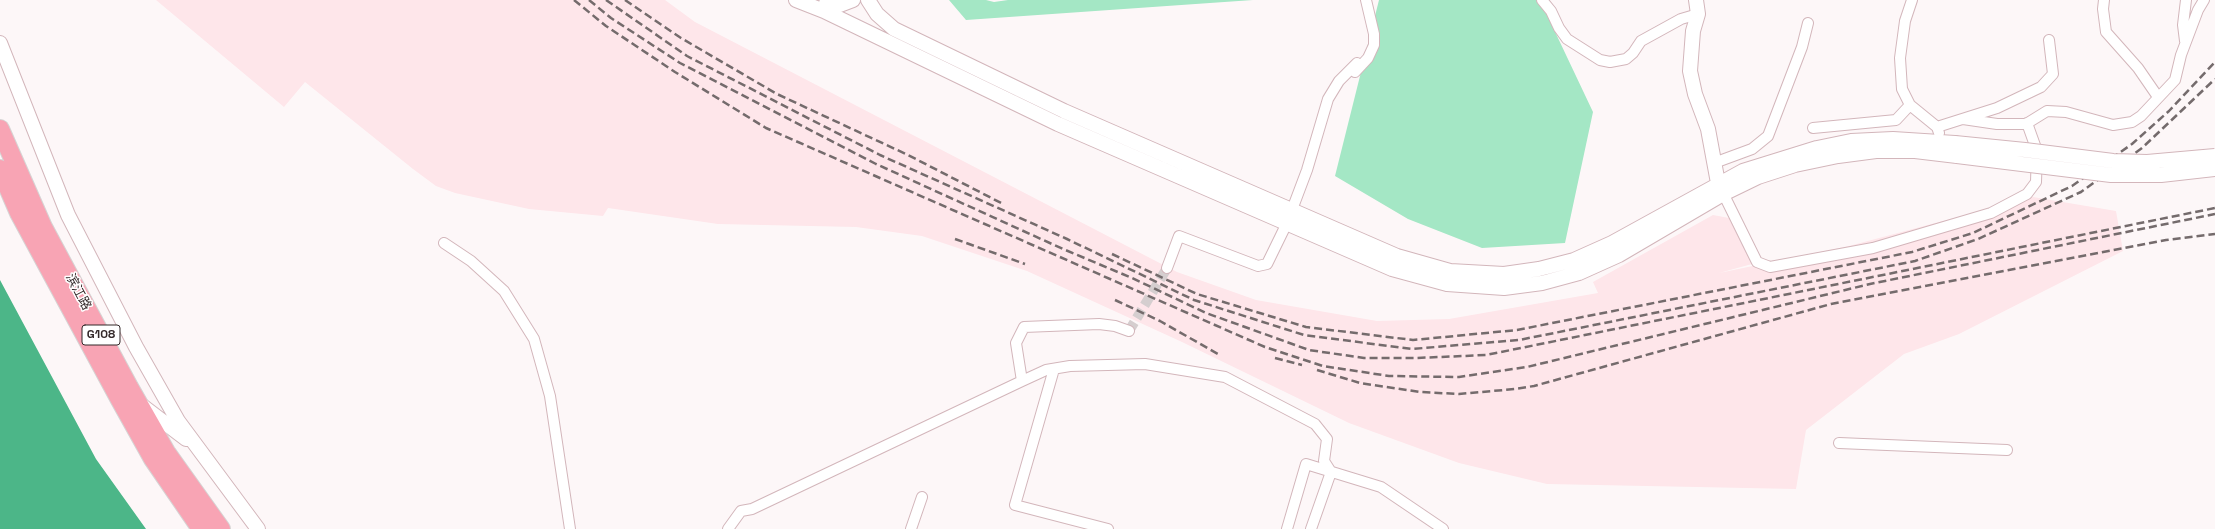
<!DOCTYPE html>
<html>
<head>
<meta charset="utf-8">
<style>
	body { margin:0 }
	canvas { display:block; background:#fdf7f8 }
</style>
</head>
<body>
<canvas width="2215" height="529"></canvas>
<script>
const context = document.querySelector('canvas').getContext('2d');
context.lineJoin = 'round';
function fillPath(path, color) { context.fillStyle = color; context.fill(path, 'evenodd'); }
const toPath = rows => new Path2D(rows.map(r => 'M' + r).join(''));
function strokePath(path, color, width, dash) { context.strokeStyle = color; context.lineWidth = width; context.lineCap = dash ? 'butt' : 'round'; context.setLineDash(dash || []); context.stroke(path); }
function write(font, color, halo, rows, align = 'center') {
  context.font = font + ' "Space Grotesk","Noto Sans SC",sans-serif'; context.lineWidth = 3; context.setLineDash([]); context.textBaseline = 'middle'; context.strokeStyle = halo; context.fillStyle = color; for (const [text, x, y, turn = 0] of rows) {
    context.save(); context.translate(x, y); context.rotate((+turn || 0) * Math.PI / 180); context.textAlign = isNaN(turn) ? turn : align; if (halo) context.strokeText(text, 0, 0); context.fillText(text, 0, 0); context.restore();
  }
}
const built = toPath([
	[156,0,665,0,695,22,1177,272,1256,300,1377,321,1449,319,1598,293,1593,282,1713,215,1729,218,1752,264,1719,273,1849,246,2033,197,2116,211,2123,251,1959,334,1904,354,1806,430,1796,489,1547,484,1459,463,1349,423,1182,342,1027,271,922,236,856,227,718,224,608,208,603,216,529,209,455,193,436,186,413,169,305,82,284,107]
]);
const green = toPath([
	[949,0,986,0,994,2,1008,0,1253,0,966,20],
	[1379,0,1540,0,1593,112,1565,243,1482,248,1408,219,1335,176]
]);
const water = toPath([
	[0,280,96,459,146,529,0,529]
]);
const streetTunnel = toPath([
	[1129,331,1167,268]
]);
const street = toPath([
	[1542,0,1551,11,1559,28,1567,39,1600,60,1610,62,1626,59,1633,53,1641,41,1681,19,1698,14],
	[1912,0,1905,21,1900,58,1902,89,1910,105,1937,127,1939,133],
	[2104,0,2103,9,2106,32,2138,68,2158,97],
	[2185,41,2183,25,2186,0],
	[1355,72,1368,58,1374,45,1374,34,1366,0],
	[1963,119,1997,124,2026,124,2047,111,2066,112,2113,125,2132,122,2141,116,2175,80,2181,55,2198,10,2204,0],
	[1937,127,1997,108,2041,87,2053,74,2049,40],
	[1813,128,1896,120,1910,105],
	[1714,163,1752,149,1768,136,1802,47,1808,23],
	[1721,189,1757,262,1770,267,1873,248,1991,213,2027,194,2036,182,2037,151,2027,123],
	[444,243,471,261,504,291,534,339,550,396,570,529],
	[1167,268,1179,236,1258,266,1267,264,1287,223,1307,170,1328,99,1339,81,1357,63],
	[1054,369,1015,505,1108,529],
	[1022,381,1016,343,1024,327,1099,324,1115,326,1129,331],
	[1839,443,2007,450],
	[728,529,741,511,752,509,1022,381,1046,370,1070,366,1145,364,1225,377,1315,424,1327,439,1324,461,1331,472],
	[911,529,922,497],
	[1287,529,1306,464,1381,487,1443,529],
	[1311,529,1331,472]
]);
const secondary = toPath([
	[796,0,824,11,853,0],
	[827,0,824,11,1058,124,1392,269,1447,284,1504,288,1542,283,1579,273,1619,255,1723,194,1758,177,1795,165,1838,156,1876,151,1915,151,1957,156],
	[868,0,877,14,894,29,1064,111,1397,256,1450,271,1504,274,1539,269,1574,260,1612,243,1743,171,1817,148,1851,141,1893,139,1955,143],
	[1696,0,1698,14,1693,31,1690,71,1695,94,1708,129,1718,183],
	[0,43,68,215,136,347,178,421,258,529],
	[140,404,186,439]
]);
const highway = toPath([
	[0,129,43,227,129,387,166,452,221,529],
	[0,169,19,213,120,400,153,459,201,529]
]);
const rail = toPath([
	[574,0,606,26,675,72,766,128,1265,347,1323,366,1389,376,1459,377,1527,367,1870,284,2215,214],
	[589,0,611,18,680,63,876,164,1063,249,1132,278,1206,313,1309,350,1364,358,1416,358,1486,355,2215,208],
	[606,0,687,56,880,155,1067,239,1194,300,1304,335,1412,349,1519,340,1915,261,1978,239,2081,192,2142,148,2215,79],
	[625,0,681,38,777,94,908,155,1003,204],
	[955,239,1025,264],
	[1112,254,1197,294,1306,327,1413,340,1517,330,1912,252,1973,233,2072,186,2132,144,2169,111,2215,62],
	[1115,300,1160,321,1218,354],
	[1275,358,1302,365],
	[1317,370,1360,383,1420,392,1459,394,1515,389,1534,386,1831,304,2166,240,2215,234]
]);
const secondaryBridge = toPath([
	[1955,143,2025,150,2113,161,2147,162,2215,156],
	[1957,156,2111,175,2161,175,2215,169]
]);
const shields = [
	[101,335,38]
];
const shieldNames = [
	["G108",101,335]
];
const streetNames = [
	["滨江路",78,292,62]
];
fillPath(built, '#fee6ea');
fillPath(green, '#a4e7c5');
fillPath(water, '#4cb688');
strokePath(streetTunnel, '#d5cecf', 10, [10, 5]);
strokePath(street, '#d3b6bb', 12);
strokePath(secondary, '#d3b6bb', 16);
strokePath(highway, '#d6d4d4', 20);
strokePath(street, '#fff', 10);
strokePath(secondary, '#fff', 14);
strokePath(highway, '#f8a4b4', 18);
strokePath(rail, '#746b6c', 2.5, [8, 4]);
strokePath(secondaryBridge, '#d3b6bb', 16, []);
strokePath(secondaryBridge, '#fff', 14);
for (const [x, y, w] of shields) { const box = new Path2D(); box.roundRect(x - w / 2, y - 10, w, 20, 3); context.fillStyle = '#fff'; context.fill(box); strokePath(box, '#332829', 1); }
write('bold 12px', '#332829', null, shieldNames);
write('13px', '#332829', '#fff', streetNames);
</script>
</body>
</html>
